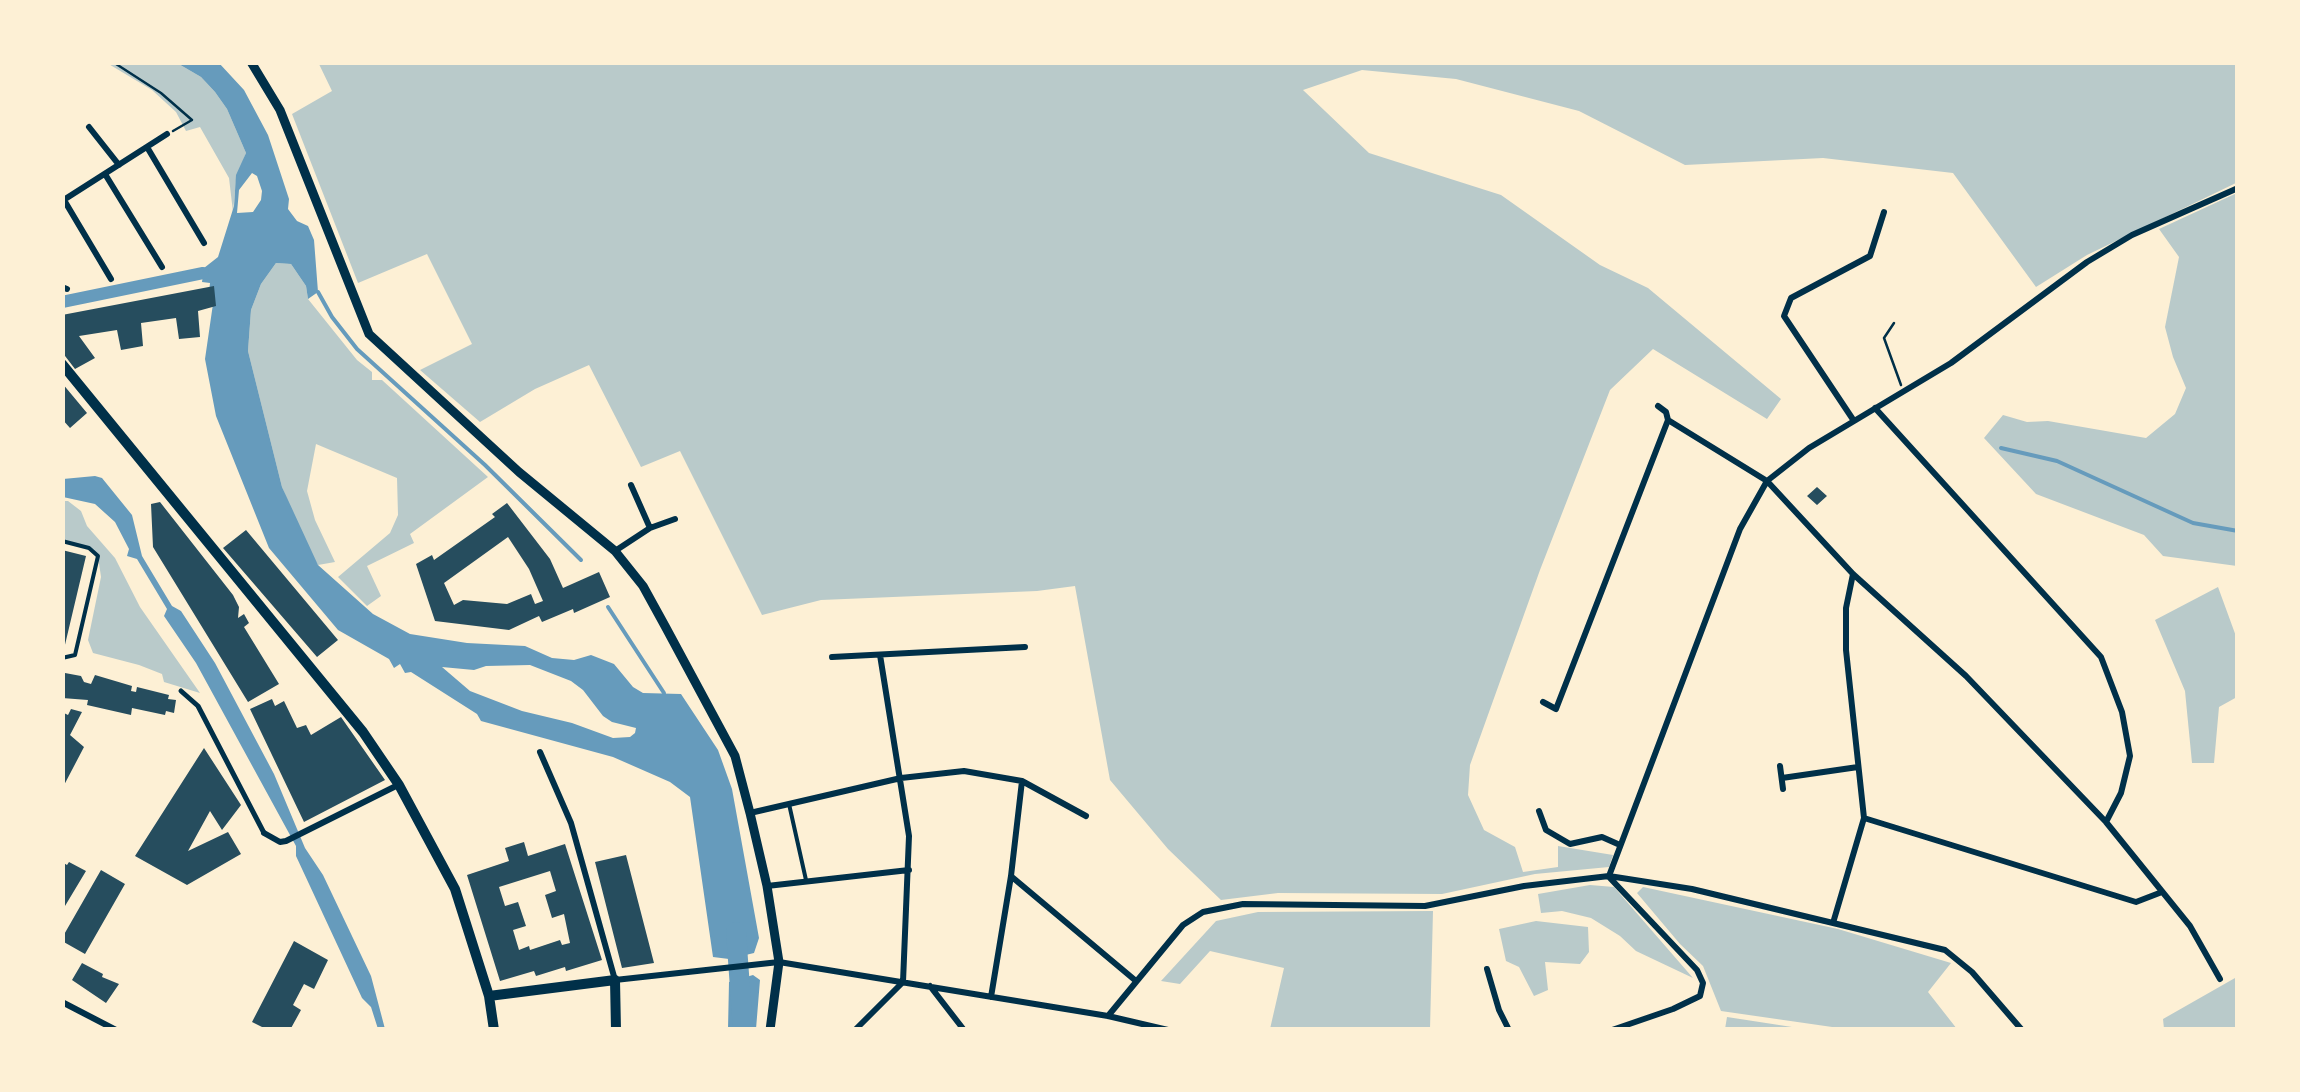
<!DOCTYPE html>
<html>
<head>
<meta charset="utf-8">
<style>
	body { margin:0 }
	#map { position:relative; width:2300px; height:1092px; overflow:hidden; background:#fdf0d5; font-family:Barlow,sans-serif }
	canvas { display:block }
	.frame { position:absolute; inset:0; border:65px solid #fdf0d5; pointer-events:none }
</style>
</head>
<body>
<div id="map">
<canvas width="2300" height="1092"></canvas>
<div class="frame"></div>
</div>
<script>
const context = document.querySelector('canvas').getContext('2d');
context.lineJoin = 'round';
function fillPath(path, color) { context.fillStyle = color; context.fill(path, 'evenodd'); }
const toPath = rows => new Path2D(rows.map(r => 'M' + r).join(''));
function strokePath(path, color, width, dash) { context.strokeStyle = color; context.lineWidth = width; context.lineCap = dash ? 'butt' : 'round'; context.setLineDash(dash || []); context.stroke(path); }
const green = toPath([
	[318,62,2237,62,2238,182,2087,255,2036,287,1953,173,1823,158,1685,165,1579,111,1456,79,1362,70,1303,90,1369,153,1501,195,1600,265,1648,288,1781,399,1767,419,1653,349,1610,390,1540,570,1470,765,1468,795,1484,830,1515,847,1523,872,1558,867,1558,846,1613,855,1609,867,1535,874,1442,894,1278,893,1221,900,1168,849,1110,780,1075,586,1037,591,821,600,762,615,680,451,641,467,589,365,535,389,480,422,420,370,472,344,427,254,358,283,292,114,332,91],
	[107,63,177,63,201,77,215,92,227,109,246,153,236,180,233,212,229,178,200,127,186,131,176,112,152,90],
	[2237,193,2237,566,2163,556,2144,535,2036,494,1984,438,2003,415,2027,422,2048,421,2146,438,2175,414,2186,388,2173,357,2165,327,2179,257,2159,229],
	[276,263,291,264,306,286,308,299,357,360,372,372,372,380,382,380,488,477,410,534,414,543,367,566,381,596,367,606,338,577,390,533,398,515,397,478,316,444,307,491,315,520,335,562,318,565,305,545,282,487,248,351,251,310,261,284],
	[63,501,68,501,81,511,87,526,115,558,140,607,200,693,164,682,162,674,139,665,93,653,88,640,101,577,98,556,89,548,63,541],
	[2218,587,2237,639,2237,697,2219,707,2214,763,2192,763,2185,691,2155,620],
	[1590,885,1614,887,1693,978,1636,951,1620,936,1591,918,1562,911,1541,913,1538,894],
	[1643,887,1838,929,1951,963,1928,992,1957,1029,1846,1029,1721,1011,1703,966,1680,944,1637,893],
	[1433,911,1430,1029,1270,1029,1284,968,1210,951,1180,984,1161,981,1216,921,1258,912],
	[1536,921,1588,927,1589,952,1580,964,1545,962,1548,990,1534,996,1519,967,1506,961,1499,929],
	[2235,978,2237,1029,2164,1029,2163,1019],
	[1727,1017,1792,1027,1811,1029,1725,1029]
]);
const water = toPath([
	[177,63,219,63,244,90,268,135,289,199,288,209,297,221,308,226,314,240,318,292,308,299,306,286,291,264,276,263,261,284,251,310,248,351,282,487,318,565,373,614,410,634,467,643,525,646,552,658,574,660,591,655,614,664,633,687,643,693,681,694,718,750,732,789,759,938,754,953,729,959,713,957,690,797,670,782,613,757,481,721,477,714,411,672,405,673,400,664,394,668,389,659,338,630,269,548,216,416,205,359,214,297,209,293,210,283,202,282,204,268,218,257,234,206,236,175,246,153,227,109,215,92,201,77],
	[252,173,257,176,262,191,261,200,253,212,237,213,239,190],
	[530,665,571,681,583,690,603,716,612,722,636,728,635,733,630,737,613,738,572,723,522,711,470,691,442,667,474,670,486,666],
	[95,476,102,478,132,515,142,556,172,606,181,611,215,663,274,774,305,848,323,875,371,976,385,1029,378,1029,371,1007,362,998,296,856,296,846,196,663,164,616,167,609,137,559,127,556,129,549,115,522,95,504,63,497,63,479],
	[753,975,760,980,756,1029,728,1029,729,982]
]);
const stream = toPath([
	[318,292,332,317,357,349,485,465,581,560],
	[2001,448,2057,461,2193,523,2238,531],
	[608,607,664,693]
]);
const canal = toPath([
	[62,302,203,273]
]);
const river = toPath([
	[736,932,743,1030]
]);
const building = toPath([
	[214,286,216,306,198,311,200,337,179,339,176,318,141,323,143,346,121,350,117,330,79,336,95,358,75,369,62,352,62,315],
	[62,383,87,413,70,428,62,419],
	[1817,487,1827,496,1817,505,1807,496],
	[160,502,233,595,239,607,238,618,244,614,249,623,244,627,279,684,248,702,153,547,151,504],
	[507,503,550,559,563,588,599,572,610,597,574,613,573,609,542,622,539,616,509,630,435,621,416,564,432,555,434,560,495,517,492,514],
	[508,537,529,569,543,601,535,604,531,594,507,604,463,600,454,605,444,583],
	[246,530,338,640,317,657,223,548],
	[62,550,86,556,64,649,62,648],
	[65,673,81,676,84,682,91,684,95,675,132,686,131,691,136,692,137,687,169,695,168,699,176,700,174,713,166,711,165,715,132,708,131,715,87,705,88,700,62,698],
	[272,699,275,706,284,701,297,728,306,725,311,735,341,717,385,780,304,822,250,709],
	[71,709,82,712,70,735,84,747,62,789,62,712,68,715],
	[204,748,241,805,222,830,210,811,188,851,228,832,241,854,187,885,135,856],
	[524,842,528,856,565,844,602,960,566,971,565,967,536,976,534,971,500,981,467,875,509,861,505,848],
	[550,871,556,891,545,895,552,918,564,914,570,943,562,945,560,940,530,950,529,946,519,950,513,930,526,926,518,902,505,906,499,887],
	[626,855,654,963,622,968,595,862],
	[62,862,67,865,69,862,86,871,62,911],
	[101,870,125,884,85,954,62,941,62,938],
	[294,941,328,960,314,989,304,984,293,1005,301,1010,290,1030,268,1030,252,1022],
	[82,963,103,974,102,977,119,984,106,1003,72,980]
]);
const path = toPath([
	[113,62,161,93,192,120,173,131],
	[1894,323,1884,338,1901,385]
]);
const service = toPath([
	[62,541,89,548,98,556,75,655,62,658],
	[789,804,806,880]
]);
const pedestrian = toPath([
	[181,691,198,706,264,833]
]);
const minor = toPath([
	[89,127,119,165],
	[147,147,204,243],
	[105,174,162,267],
	[64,200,111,279],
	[62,201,167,134],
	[62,287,67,289],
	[1658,406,1666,412,1668,420,1767,481,1853,574,1966,676,2106,822,2190,926,2220,979],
	[1875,408,2101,657,2122,712,2130,756,2121,793,2106,822],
	[1854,421,1784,316,1791,298,1870,256,1884,212],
	[631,485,650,528],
	[615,551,650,528,675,519],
	[832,657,1025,647],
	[1543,702,1556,709,1668,420],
	[540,752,571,823,615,980,779,962,1108,1016,1168,1030],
	[1780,766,1783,789],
	[1782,778,1858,767],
	[1539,811,1546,830,1570,844,1602,837,1620,845],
	[750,813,901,778,964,771,1022,781,1086,816],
	[1864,818,2136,902,2162,892],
	[264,833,280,842,286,841,398,785],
	[1609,876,1740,529,1767,481,1809,448,1951,363,2087,262,2132,235,2238,188],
	[1012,877,1136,981],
	[1609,877,1697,970,1703,983,1700,996,1673,1009,1612,1030],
	[767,886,909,870],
	[1833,923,1864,818,1846,650,1846,608,1853,574],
	[1487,969,1499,1010,1509,1030],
	[930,986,964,1030],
	[991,997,1011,876,1022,781],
	[62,1002,116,1030],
	[1108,1016,1183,925,1203,912,1243,904,1425,906,1524,886,1609,876,1692,889,1945,950,1972,972,2022,1030],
	[855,1030,903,982,909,836,880,655]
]);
const tertiary = toPath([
	[251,62,280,110,369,334,519,472,615,551,643,586,665,626,735,756,750,813,767,886,779,962,770,1030]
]);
const secondary = toPath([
	[62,364,363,732,399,785,455,889,489,996,494,1030],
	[489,996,615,980,616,1030]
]);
fillPath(green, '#b9caca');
fillPath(water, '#669bbc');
strokePath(stream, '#669bbc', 4);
strokePath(canal, '#669bbc', 12);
strokePath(river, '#669bbc', 20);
fillPath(building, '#264d5e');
strokePath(path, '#003049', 2.5);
strokePath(service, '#003049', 4);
strokePath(pedestrian, '#003049', 5);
strokePath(minor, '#003049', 6);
strokePath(tertiary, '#003049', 9);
strokePath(secondary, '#003049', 10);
</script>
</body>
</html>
